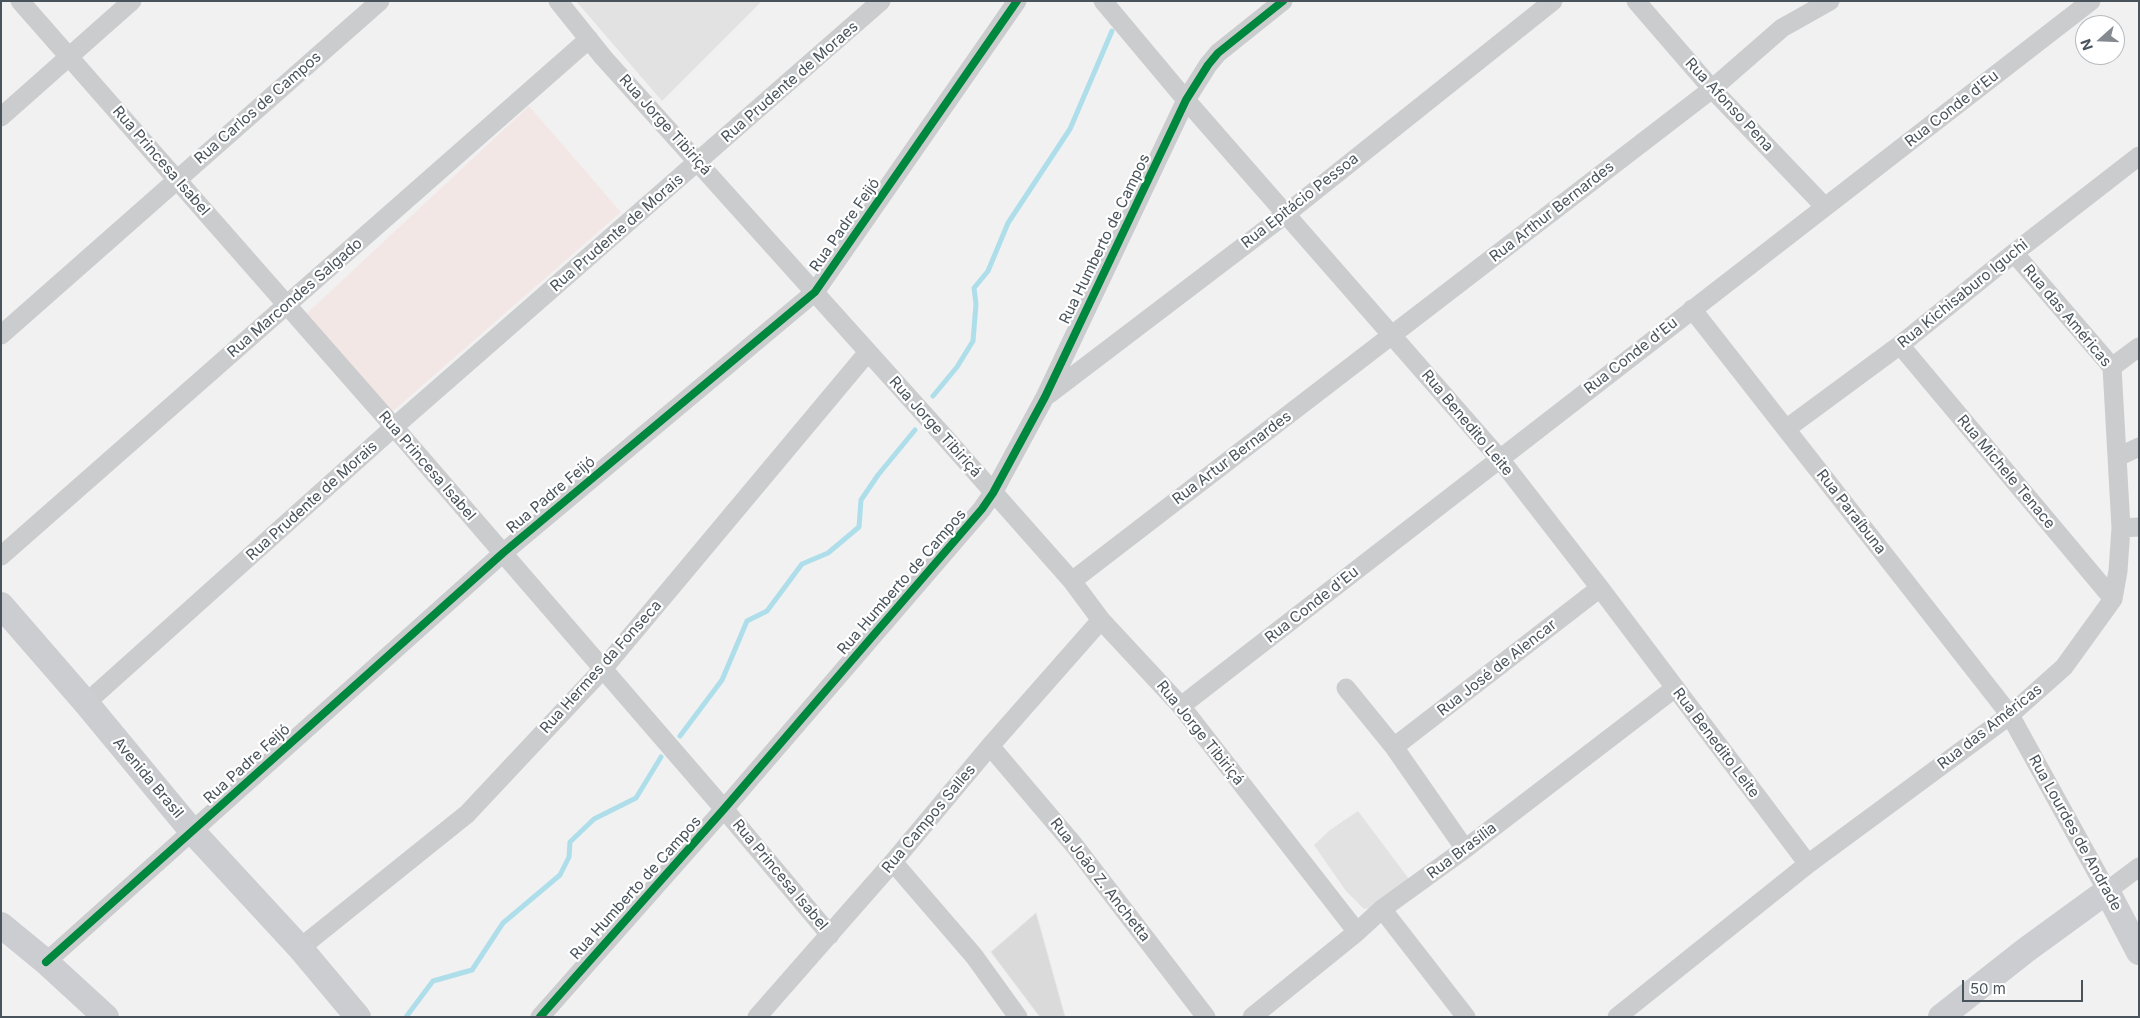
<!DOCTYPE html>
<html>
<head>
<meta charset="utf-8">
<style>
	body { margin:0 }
	#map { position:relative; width:2140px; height:1018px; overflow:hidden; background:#f1f1f1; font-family:Inter,sans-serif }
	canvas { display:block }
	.frame { position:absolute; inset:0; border:2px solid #49535c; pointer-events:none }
	.north { position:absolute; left:2075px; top:15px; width:50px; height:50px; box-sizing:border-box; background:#fff; border:1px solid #b6babe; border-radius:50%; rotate:250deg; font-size:14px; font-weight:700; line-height:20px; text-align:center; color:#49535c }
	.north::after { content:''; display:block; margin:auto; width:18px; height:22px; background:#848a90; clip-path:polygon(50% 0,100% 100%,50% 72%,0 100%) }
	.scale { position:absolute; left:1962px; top:980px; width:121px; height:22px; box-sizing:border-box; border:2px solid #49535c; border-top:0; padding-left:6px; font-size:15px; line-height:18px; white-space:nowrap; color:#49535c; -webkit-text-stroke:4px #fff; paint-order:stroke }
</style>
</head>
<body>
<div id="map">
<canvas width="2140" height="1018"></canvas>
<div class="frame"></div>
<div class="north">N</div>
<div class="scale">50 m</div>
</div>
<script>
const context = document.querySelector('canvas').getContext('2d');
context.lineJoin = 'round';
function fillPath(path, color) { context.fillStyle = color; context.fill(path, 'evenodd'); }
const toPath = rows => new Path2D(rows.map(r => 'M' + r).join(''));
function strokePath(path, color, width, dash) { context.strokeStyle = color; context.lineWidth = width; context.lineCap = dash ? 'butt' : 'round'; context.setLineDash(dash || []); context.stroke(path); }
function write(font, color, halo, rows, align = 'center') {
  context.font = font + ' Inter,sans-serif'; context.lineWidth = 4.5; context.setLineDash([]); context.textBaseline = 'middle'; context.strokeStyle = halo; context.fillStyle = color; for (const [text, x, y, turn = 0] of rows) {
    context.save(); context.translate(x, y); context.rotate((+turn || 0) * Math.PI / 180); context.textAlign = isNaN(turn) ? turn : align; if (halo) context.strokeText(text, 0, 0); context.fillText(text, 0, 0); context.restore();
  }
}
const education = toPath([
	[576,1,762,1,662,101],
	[1358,811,1409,879,1375,907,1364,909,1346,891,1314,845,1330,830]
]);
const medical = toPath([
	[529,106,621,212,392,412,303,317]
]);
const stream = toPath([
	[933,396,957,367,973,341,976,304,974,288,988,271,1008,223,1070,129,1112,31],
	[680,736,722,680,747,621,767,611,802,564,828,553,859,527,861,500,878,475,915,430],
	[406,1017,433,981,472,970,503,923,560,875,569,857,570,842,594,819,636,798,661,757]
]);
const building = toPath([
	[1036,913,1065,1017,1040,1017,991,952,1036,913]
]);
const street = toPath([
	[20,1,394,427,724,809,830,935],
	[558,1,603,57,941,433,1072,581,1101,620,1181,706,1357,932],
	[1103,1,1186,100,1500,459,1600,588,1808,864],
	[1636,1,1712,89,1825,207],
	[1,117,132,1],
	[1692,309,2010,715,2107,891,2139,867],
	[1,335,380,1],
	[1900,345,2113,599],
	[2112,367,2139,347],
	[1048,395,1286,214,1553,1],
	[1786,429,1900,345,2014,253,2139,156],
	[2118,457,2139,447],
	[2121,528,2139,527],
	[1,556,589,39],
	[1072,581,1712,89,1782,28,1830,1],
	[1346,688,1394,747,1465,849],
	[86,703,394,427,881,1],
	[1181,706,2091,1],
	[990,746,1074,845,1206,1017],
	[1394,747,1600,588],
	[893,862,974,956,1018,1017],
	[1382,909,1466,1017],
	[300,948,467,814,603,669,868,352],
	[46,962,503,553,815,292,1017,1],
	[540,1017,724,809,982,509,993,493,1045,397,1186,100,1208,65,1218,53,1283,1],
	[757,1017,893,862,990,746,1101,620],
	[1252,1017,1357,932,1382,909,1465,849,1675,688],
	[1617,1017,1808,864,2010,715,2064,667,2113,599,2118,571,2121,528,2112,367,2014,253]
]);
const secondary = toPath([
	[1,605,86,703,192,831,300,948,358,1017],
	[1,925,46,962,106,1017],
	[1941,1017,2026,950,2107,891,2139,952]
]);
const cycleway = toPath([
	[46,962,503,553,815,292,1017,1],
	[540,1017,724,809,982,509,993,493,1045,397,1186,100,1208,65,1218,53,1283,1]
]);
const streetNames = [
	["Rua Prudente de Moraes",790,82,-41],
	["Rua Afonso Pena",1729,105,47],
	["Rua Carlos de Campos",258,108,-41],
	["Rua Conde d'Eu",1952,109,-38],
	["Rua Jorge Tibiriçá",665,125,48],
	["Rua Princesa Isabel",161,161,49],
	["Rua Epitácio Pessoa",1300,201,-38],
	["Rua Arthur Bernardes",1552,212,-38],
	["Rua Padre Feijó",845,225,-55],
	["Rua Prudente de Morais",617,233,-41],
	["Rua Humberto de Campos",1105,239,-64],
	["Rua Kichisaburo Iguchi",1963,294,-39],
	["Rua Marcondes Salgado",295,298,-41],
	["Rua das Américas",2067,316,50],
	["Rua Conde d'Eu",1631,356,-38],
	["Rua Benedito Leite",1467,423,50],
	["Rua Jorge Tibiriçá",935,427,48],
	["Rua Artur Bernardes",1232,458,-37],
	["Rua Princesa Isabel",427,466,49],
	["Rua Michele Tenace",2006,472,50],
	["Rua Padre Feijó",551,495,-40],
	["Rua Prudente de Morais",312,501,-42],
	["Rua Paraíbuna",1851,512,52],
	["Rua Humberto de Campos",902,582,-49],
	["Rua Conde d'Eu",1312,605,-38],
	["Rua Hermes da Fonseca",601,667,-48],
	["Rua José de Alencar",1497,668,-38],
	["Rua das Américas",1990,727,-38],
	["Rua Jorge Tibiriçá",1200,733,51],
	["Rua Benedito Leite",1716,743,53],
	["Rua Padre Feijó",247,764,-42],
	["Avenida Brasil",148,778,50],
	["Rua Campos Salles",929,819,-50],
	["Rua Lourdes de Andrade",2075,833,61],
	["Rua Brasília",1462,851,-37],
	["Rua Princesa Isabel",780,875,50],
	["Rua João Z. Anchetta",1100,880,52],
	["Rua Humberto de Campos",636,888,-48]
];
fillPath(education, '#e3e2e2');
fillPath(medical, '#f3e7e6');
strokePath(stream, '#aedeea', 5);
fillPath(building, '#dadadb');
strokePath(building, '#e2e3e4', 1);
strokePath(street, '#cbccce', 19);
strokePath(secondary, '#cbcdd0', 26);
strokePath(cycleway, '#00873e', 8);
write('15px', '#49535c', '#fff', streetNames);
</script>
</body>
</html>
